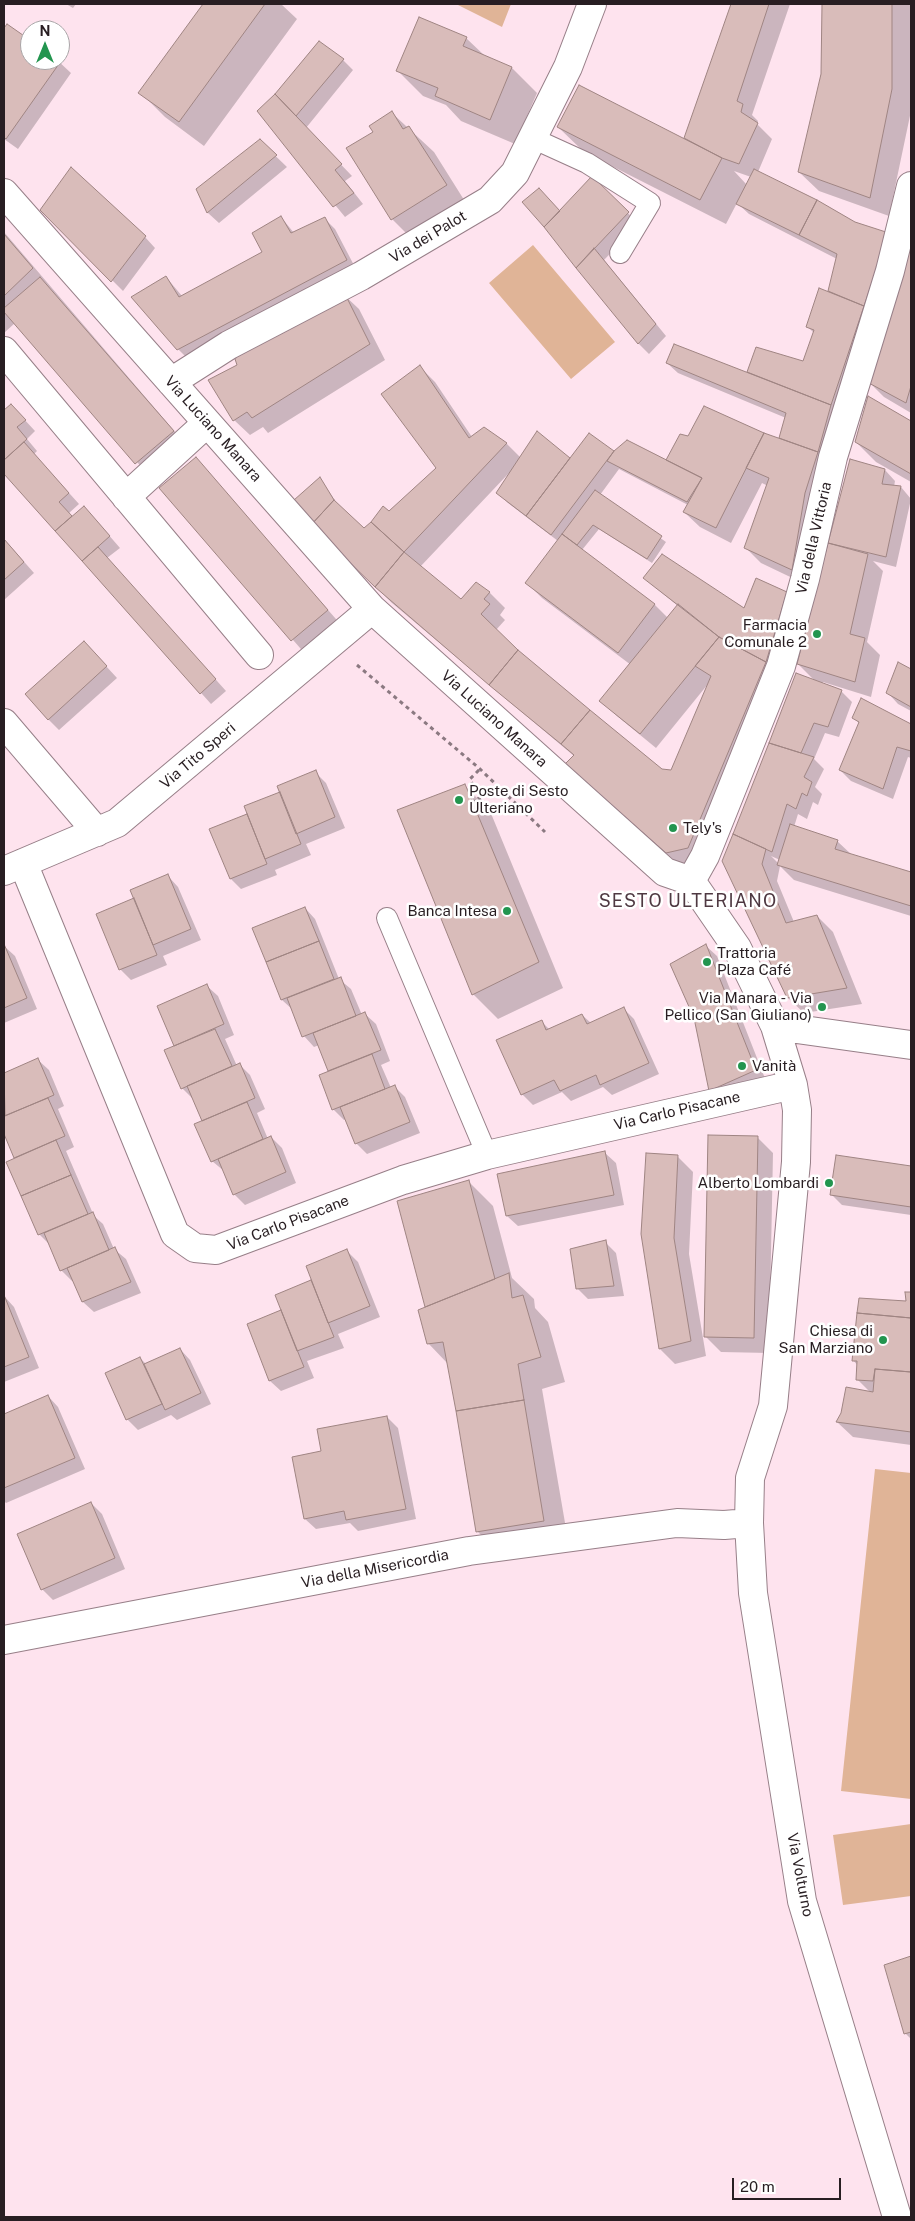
<!DOCTYPE html>
<html>
<head>
<meta charset="utf-8">
<style>
	body { margin:0 }
	#map { position:relative; width:915px; height:2221px; overflow:hidden; background:#fee3ee; font-family:"Public Sans",sans-serif }
	canvas { display:block }
	.frame { position:absolute; inset:0; border:5px solid #281e22; pointer-events:none }
	.north { position:absolute; left:20px; top:20px; width:50px; height:50px; box-sizing:border-box; background:#fff; border:1px solid #a9a5a7; border-radius:50%; rotate:0deg; font-size:14px; font-weight:700; line-height:20px; text-align:center; color:#281e22 }
	.north::after { content:''; display:block; margin:auto; width:18px; height:22px; background:#23954f; clip-path:polygon(50% 0,100% 100%,50% 72%,0 100%) }
	.scale { position:absolute; left:732px; top:2178px; width:109px; height:22px; box-sizing:border-box; border:2px solid #281e22; border-top:0; padding-left:6px; font-size:15px; line-height:18px; white-space:nowrap; color:#281e22; -webkit-text-stroke:4px #fff; paint-order:stroke }
</style>
</head>
<body>
<div id="map">
<canvas width="915" height="2221"></canvas>
<div class="frame"></div>
<div class="north">N</div>
<div class="scale">20 m</div>
</div>
<script>
const context = document.querySelector('canvas').getContext('2d');
context.lineJoin = 'round';
function fillPath(path, color) { context.fillStyle = color; context.fill(path, 'evenodd'); }
const toPath = rows => new Path2D(rows.map(r => 'M' + r).join(''));
function strokePath(path, color, width, dash) { context.strokeStyle = color; context.lineWidth = width; context.lineCap = dash ? 'butt' : 'round'; context.setLineDash(dash || []); context.stroke(path); }
function write(font, color, halo, rows, align = 'center') {
  context.font = font + ' "Public Sans",sans-serif'; context.lineWidth = 5; context.setLineDash([]); context.textBaseline = 'middle'; context.strokeStyle = halo; context.fillStyle = color; for (const [text, x, y, turn = 0] of rows) {
    context.save(); context.translate(x, y); context.rotate((+turn || 0) * Math.PI / 180); context.textAlign = isNaN(turn) ? turn : align; if (halo) context.strokeText(text, 0, 0); context.fillText(text, 0, 0); context.restore();
  }
}
const green = toPath([
	[456,4,511,4,502,27],
	[533,245,615,342,571,379,489,283],
	[875,1469,911,1473,911,1799,841,1791],
	[911,1824,911,1896,843,1905,833,1835]
]);
const shadow = toPath([
	[66,4,76,4,73,8],
	[205,4,281,4,297,19,204,146,165,117,140,92],
	[732,4,790,4,752,115,758,121,757,124,772,139,758,172,854,223,888,234,807,585,761,563,746,548,768,486,762,483,731,543,700,527,684,512,688,505,619,469,600,495,666,542,652,563,599,529,582,550,655,605,668,618,678,606,644,578,745,610,786,593,802,608,704,863,683,868,583,779,574,756,392,603,312,524,320,479,339,506,364,529,389,513,437,468,420,367,435,382,472,437,484,428,507,444,521,458,538,433,570,460,589,434,614,453,667,461,689,438,764,434,784,441,781,438,786,418,678,373,667,363,748,374,757,349,803,363,814,333,808,327,829,293,837,259,749,214,737,203,726,224,584,152,558,127,689,142,685,138],
	[734,171,751,177,747,185],
	[509,473,498,493,508,503,558,541,526,582,542,598,631,665,601,701,617,716,656,748,708,684,671,772,662,770,518,651,496,630,505,620,500,615,505,608,489,592,461,600,420,567],
	[823,4,911,4,911,111,889,216,819,191,799,172,822,75],
	[7,26,30,41,30,60,57,60,71,73,18,149,4,139,4,31],
	[466,38,485,56,512,68,537,93,515,144,461,121,446,105,423,96,398,71],
	[343,60,353,70,306,128,352,176,345,181,363,204,345,217,258,111],
	[392,113,434,152,471,211,417,244,392,219,375,132],
	[260,141,287,167,219,223,208,213,197,190],
	[592,178,639,224,604,260,666,336,649,354,638,343,560,213],
	[42,210,145,237,155,248,123,291],
	[281,217,294,233,324,218,335,229,357,271,189,360,178,349,166,277,182,296,263,253],
	[4,232,188,447,152,479,15,323,4,333],
	[911,250,911,413,884,397,869,382],
	[343,294,359,309,385,360,268,433,263,427,250,435,234,420,238,366],
	[869,398,911,423,911,482,876,462,856,442],
	[11,405,35,431,27,439,37,451,34,454,79,504,69,513,73,518,94,518,120,548,107,558,226,691,211,704,4,472,4,411],
	[196,458,342,626,307,656,161,488],
	[850,460,885,470,895,481,894,487,901,487,911,499,896,567,873,561,883,571,867,642,880,655,871,697,823,682,822,684,841,691,852,702,839,737,825,733,814,759,824,769,815,787,822,794,818,805,813,802,807,819,798,814,794,827,837,841,852,855,911,873,911,916,794,880,780,866,777,881,794,922,817,916,833,932,862,1004,804,1013,788,998,723,861,816,682,798,664],
	[771,856,780,860,779,864],
	[4,539,34,573,4,600],
	[95,654,117,678,59,730,48,719],
	[899,664,911,670,911,711,898,704,888,693],
	[862,700,911,725,911,758,908,757,893,799,851,781,840,770,860,724,854,718],
	[315,772,326,783,345,828,306,844,311,855,275,870,277,875,241,889,231,879,211,829,249,814],
	[465,786,490,811,563,988,498,1019,473,994],
	[168,876,178,887,201,940,163,956,167,965,131,980,120,969,135,899],
	[305,908,315,919,339,979,351,989,362,1015,365,1014,376,1024,390,1061,381,1065,391,1088,395,1087,405,1097,420,1133,367,1154,356,1143,346,1119,344,1120,333,1109,330,1072,319,1045,314,1047,304,1036,294,1011,282,1000,254,929],
	[4,946,15,956,37,1009,4,1023],
	[706,946,717,956,766,1081,710,1090],
	[207,986,218,996,234,1035,225,1039,237,1066,239,1064,250,1075,265,1109,257,1113,268,1139,271,1137,282,1148,296,1183,245,1205,234,1194,224,1171,212,1161,204,1122,193,1099,182,1088,176,1047],
	[623,1008,634,1019,659,1074,612,1095,603,1087,571,1101,562,1092,533,1105,522,1094,541,1021,550,1030,582,1015,591,1023],
	[38,1060,49,1070,64,1106,58,1109,74,1147,66,1151,94,1216,103,1224,114,1249,126,1259,141,1293,94,1312,83,1302,74,1280,72,1281,61,1270,50,1245,39,1234,16,1159,4,1130,4,1118,6,1117,4,1110,4,1074],
	[758,1138,773,1153,769,1353,721,1352,705,1336],
	[605,1153,616,1163,624,1205,518,1226,507,1216],
	[677,1156,693,1172,689,1254,706,1356,675,1364,660,1349,642,1234],
	[837,1156,911,1168,911,1215,842,1205,831,1194],
	[468,1181,493,1206,512,1278,534,1299,535,1308,548,1322,565,1382,542,1389,569,1546,503,1557,478,1532,448,1364,428,1343,426,1308,399,1202],
	[605,1242,616,1253,624,1296,588,1299,577,1288],
	[347,1251,358,1262,380,1317,338,1334,344,1348,307,1361,314,1378,281,1391,270,1381,248,1325,283,1311,277,1295,313,1281],
	[907,1293,911,1293,911,1445,853,1437,837,1422,870,1392,857,1379,858,1366,853,1360,907,1302],
	[4,1296,14,1307,39,1368,4,1382],
	[180,1349,190,1360,211,1404,177,1420,171,1415,138,1430,127,1419,140,1358,147,1365],
	[48,1396,58,1407,85,1469,6,1503,4,1501,4,1415],
	[387,1417,398,1428,416,1519,358,1531,350,1523,316,1529,305,1519,323,1452],
	[91,1503,102,1514,125,1569,53,1600,42,1589],
	[911,1958,911,2039,905,2033,885,1965]
]);
const building = toPath([
	[203,4,265,4,179,122,138,93,203,4],
	[731,4,769,4,737,101,743,104,741,112,758,123,739,164,722,158,684,138,731,4],
	[822,4,892,4,892,89,870,198,798,172,821,74,822,4],
	[419,17,467,37,463,46,512,67,490,120,435,96,438,88,396,71,419,17],
	[7,24,30,40,30,60,61,61,6,139,4,137,4,28,7,24],
	[319,41,344,59,296,116,275,94,319,41],
	[579,85,722,158,700,200,557,127,579,85],
	[275,94,342,164,335,170,354,193,333,207,257,111,275,94],
	[392,111,403,129,409,126,447,185,391,220,346,148,373,132,369,126,392,111],
	[260,139,277,155,207,213,196,189,260,139],
	[71,167,146,236,111,282,40,210,71,167],
	[754,169,817,200,799,235,736,204,754,169],
	[592,176,629,212,576,268,544,227,592,176],
	[539,188,560,211,544,227,522,202,539,188],
	[817,200,855,222,889,233,864,306,828,291,837,254,799,235,817,200],
	[281,216,291,233,325,217,347,260,177,350,131,297,166,276,179,297,262,252,252,233,281,216],
	[4,234,33,268,4,296,4,234],
	[911,246,911,386,906,403,867,382,911,246],
	[594,248,656,324,638,344,576,268,594,248],
	[40,277,174,431,135,464,4,312,4,308,40,277],
	[819,288,864,306,831,405,747,372,756,347,803,361,814,330,806,327,819,288],
	[344,292,370,344,252,418,247,412,233,421,208,380,237,365,234,356,344,292],
	[674,344,831,405,818,452,779,438,786,413,666,363,674,344],
	[420,365,469,438,484,427,507,443,404,552,371,522,383,506,389,511,436,468,381,394,420,365],
	[868,396,911,421,911,474,855,442,868,396],
	[11,404,26,420,17,427,27,439,4,460,4,410,11,404],
	[704,406,764,433,716,528,683,512,702,478,666,460,680,434,688,436,704,406],
	[537,431,570,458,526,516,496,493,537,431],
	[589,433,614,451,551,535,526,516,589,433],
	[764,433,818,452,805,493,792,570,744,548,769,478,746,468,764,433],
	[627,440,702,478,687,502,607,461,614,451,627,440],
	[24,442,69,493,59,502,72,516,55,531,4,474,4,460,24,442],
	[196,457,328,610,291,641,159,488,196,457],
	[850,459,885,469,882,484,901,486,886,557,828,543,850,459],
	[320,477,334,500,311,525,294,500,320,477],
	[595,490,662,536,647,559,593,525,577,545,562,534,595,490],
	[334,500,364,528,371,522,404,552,375,587,311,525,334,500],
	[84,506,110,536,82,561,55,531,84,506],
	[562,534,655,604,618,653,525,583,562,534],
	[4,539,24,562,4,580,4,539],
	[828,543,868,554,850,634,865,638,855,682,797,664,828,543],
	[98,547,216,679,200,694,82,561,98,547],
	[404,552,461,599,476,582,490,592,484,599,490,604,481,614,518,650,489,685,375,587,404,552],
	[662,554,744,608,756,578,787,592,766,662,719,637,643,578,662,554],
	[678,604,719,637,640,734,599,701,678,604],
	[719,637,766,662,688,848,666,853,565,764,574,755,561,744,590,710,662,769,671,770,711,676,695,666,719,637],
	[84,641,107,666,48,720,25,694,84,641],
	[518,650,590,710,561,744,489,685,518,650],
	[898,662,911,669,911,707,886,693,898,662],
	[796,673,842,690,828,727,814,723,801,753,769,743,796,673],
	[861,698,911,724,911,751,897,747,883,789,839,770,859,722,852,718,861,698],
	[769,743,814,757,804,777,812,782,807,796,802,793,796,809,787,804,772,852,733,834,769,743],
	[316,770,335,817,296,834,277,786,316,770],
	[465,784,539,962,472,995,397,810,465,784],
	[280,792,301,844,265,859,244,806,280,792],
	[247,814,267,864,230,879,209,829,247,814],
	[790,824,838,840,835,849,911,872,911,906,777,865,790,824],
	[733,834,766,849,762,864,786,923,817,915,847,988,787,998,722,861,733,834],
	[168,874,191,929,153,945,130,890,168,874],
	[134,898,157,955,119,970,96,914,134,898],
	[305,907,319,941,266,962,252,928,305,907],
	[319,941,334,979,281,1000,266,962,319,941],
	[4,944,27,998,4,1008,4,944],
	[706,944,756,1070,709,1091,694,1018,670,964,706,944],
	[341,977,356,1016,302,1037,287,998,341,977],
	[207,984,224,1024,174,1046,157,1006,207,984],
	[624,1007,649,1063,600,1085,596,1075,560,1091,554,1080,521,1095,496,1040,542,1020,546,1030,582,1014,587,1024,624,1007],
	[365,1012,381,1050,328,1071,313,1033,365,1012],
	[215,1029,232,1066,181,1089,164,1050,215,1029],
	[372,1054,385,1089,332,1110,319,1075,372,1054],
	[38,1058,54,1095,5,1116,4,1073,38,1058],
	[240,1063,255,1098,202,1121,187,1086,240,1063],
	[395,1085,410,1122,355,1144,340,1107,395,1085],
	[48,1098,65,1136,14,1158,4,1134,4,1116,48,1098],
	[247,1102,263,1139,211,1162,194,1124,247,1102],
	[708,1135,758,1136,754,1338,704,1337,708,1135],
	[271,1136,286,1172,233,1195,218,1159,271,1136],
	[56,1140,71,1175,21,1196,6,1162,56,1140],
	[605,1151,614,1195,506,1216,497,1174,605,1151],
	[646,1153,678,1155,674,1238,691,1341,659,1349,641,1234,646,1153],
	[836,1155,911,1166,911,1207,830,1195,836,1155],
	[71,1175,88,1214,38,1235,21,1196,71,1175],
	[469,1180,495,1279,425,1307,397,1201,469,1180],
	[93,1212,109,1250,60,1271,44,1233,93,1212],
	[606,1240,614,1286,576,1289,570,1249,606,1240],
	[115,1247,131,1282,82,1302,67,1268,115,1247],
	[347,1249,370,1306,328,1323,306,1266,347,1249],
	[509,1273,512,1298,523,1295,541,1357,518,1364,524,1400,456,1411,443,1342,427,1344,418,1310,509,1273],
	[311,1280,334,1337,297,1351,275,1295,311,1280],
	[905,1292,911,1292,911,1318,857,1313,859,1298,906,1301,905,1292],
	[4,1295,29,1357,4,1367,4,1295],
	[281,1310,304,1367,269,1381,247,1324,281,1310],
	[857,1313,911,1318,911,1372,875,1369,873,1381,856,1380,857,1361,852,1361,857,1313],
	[180,1348,201,1393,165,1410,144,1364,180,1348],
	[140,1357,162,1404,126,1420,105,1373,140,1357],
	[875,1369,911,1372,911,1432,836,1422,841,1413,846,1387,873,1392,875,1369],
	[48,1395,75,1458,4,1488,4,1414,48,1395],
	[524,1400,544,1521,476,1532,456,1411,524,1400],
	[387,1416,406,1509,346,1520,344,1511,304,1519,292,1457,321,1451,317,1429,387,1416],
	[91,1502,115,1558,41,1590,17,1534,91,1502],
	[911,1956,911,2032,904,2034,884,1965,911,1956]
]);
const path = toPath([
	[357,665,480,769,545,832],
	[472,802,480,800,470,779,480,769]
]);
const service = toPath([
	[532,138,587,163,650,203,620,253],
	[387,918,487,1155]
]);
const minor = toPath([
	[4,193,372,609,665,872,691,881,737,948,775,1026,793,1085,797,1110,796,1162,773,1406,750,1478,749,1523,753,1593,802,1901,897,2217],
	[4,351,259,655],
	[171,382,229,345,361,276,490,200,515,173,568,67,592,4],
	[126,497,207,423],
	[4,723,97,832],
	[23,863,175,1234,195,1248,216,1250,403,1180,487,1155,793,1085],
	[4,871,117,823,372,609],
	[691,881,705,856,781,666,805,579,833,457,890,271,911,186],
	[775,1026,911,1045],
	[4,1640,469,1551,677,1523,724,1525,749,1523]
]);
const markers = [
	[817,634,5,"#23954f"],
	[459,800,5,"#23954f"],
	[673,828,5,"#23954f"],
	[507,911,5,"#23954f"],
	[707,962,5,"#23954f"],
	[822,1007,5,"#23954f"],
	[742,1066,5,"#23954f"],
	[829,1183,5,"#23954f"],
	[883,1340,5,"#23954f"]
];
const streetNames = [
	["Via dei Palot",428,237,-31],
	["Via Luciano Manara",213,429,48],
	["Via della Vittoria",814,538,-77],
	["Via Luciano Manara",494,719,42],
	["Via Tito Speri",198,756,-40],
	["Via Carlo Pisacane",677,1111,-13],
	["Via Carlo Pisacane",288,1223,-21],
	["Via della Misericordia",375,1569,-11],
	["Via Volturno",800,1875,79]
];
const poiNames = [
	["Farmacia",807,625],
	["Comunale 2",807,642],
	["Poste di Sesto",469,791,"left"],
	["Ulteriano",469,808,"left"],
	["Tely's",683,828,"left"],
	["Banca Intesa",497,911],
	["Trattoria",717,953,"left"],
	["Plaza Café",717,970,"left"],
	["Via Manara - Via",812,998],
	["Pellico (San Giuliano)",812,1015],
	["Vanità",752,1066,"left"],
	["Alberto Lombardi",819,1183],
	["Chiesa di",873,1331],
	["San Marziano",873,1348]
];
const quarterNames = [
	["SESTO ULTERIANO",688,901]
];
fillPath(green, '#e0b497');
fillPath(shadow, '#0003');
fillPath(building, '#d9bcba');
strokePath(building, '#9f8482', 1);
strokePath(service, '#977f88', 22);
strokePath(minor, '#977f88', 30);
strokePath(path, '#8b7981', 3, [4, 4]);
strokePath(service, '#fff', 20);
strokePath(minor, '#fff', 28);
for (const [x, y, r, color] of markers) { const dot = new Path2D(); dot.arc(x, y, r, 0, 2 * Math.PI); context.fillStyle = color; context.fill(dot); strokePath(dot, '#fff', 2); }
write('15px', '#281e22', '#fff', streetNames);
write('15px', '#281e22', '#fff', poiNames, 'right');
context.letterSpacing = '1px';
write('18px', '#4f3942', '#fff', quarterNames);
context.letterSpacing = '0px';
</script>
</body>
</html>
